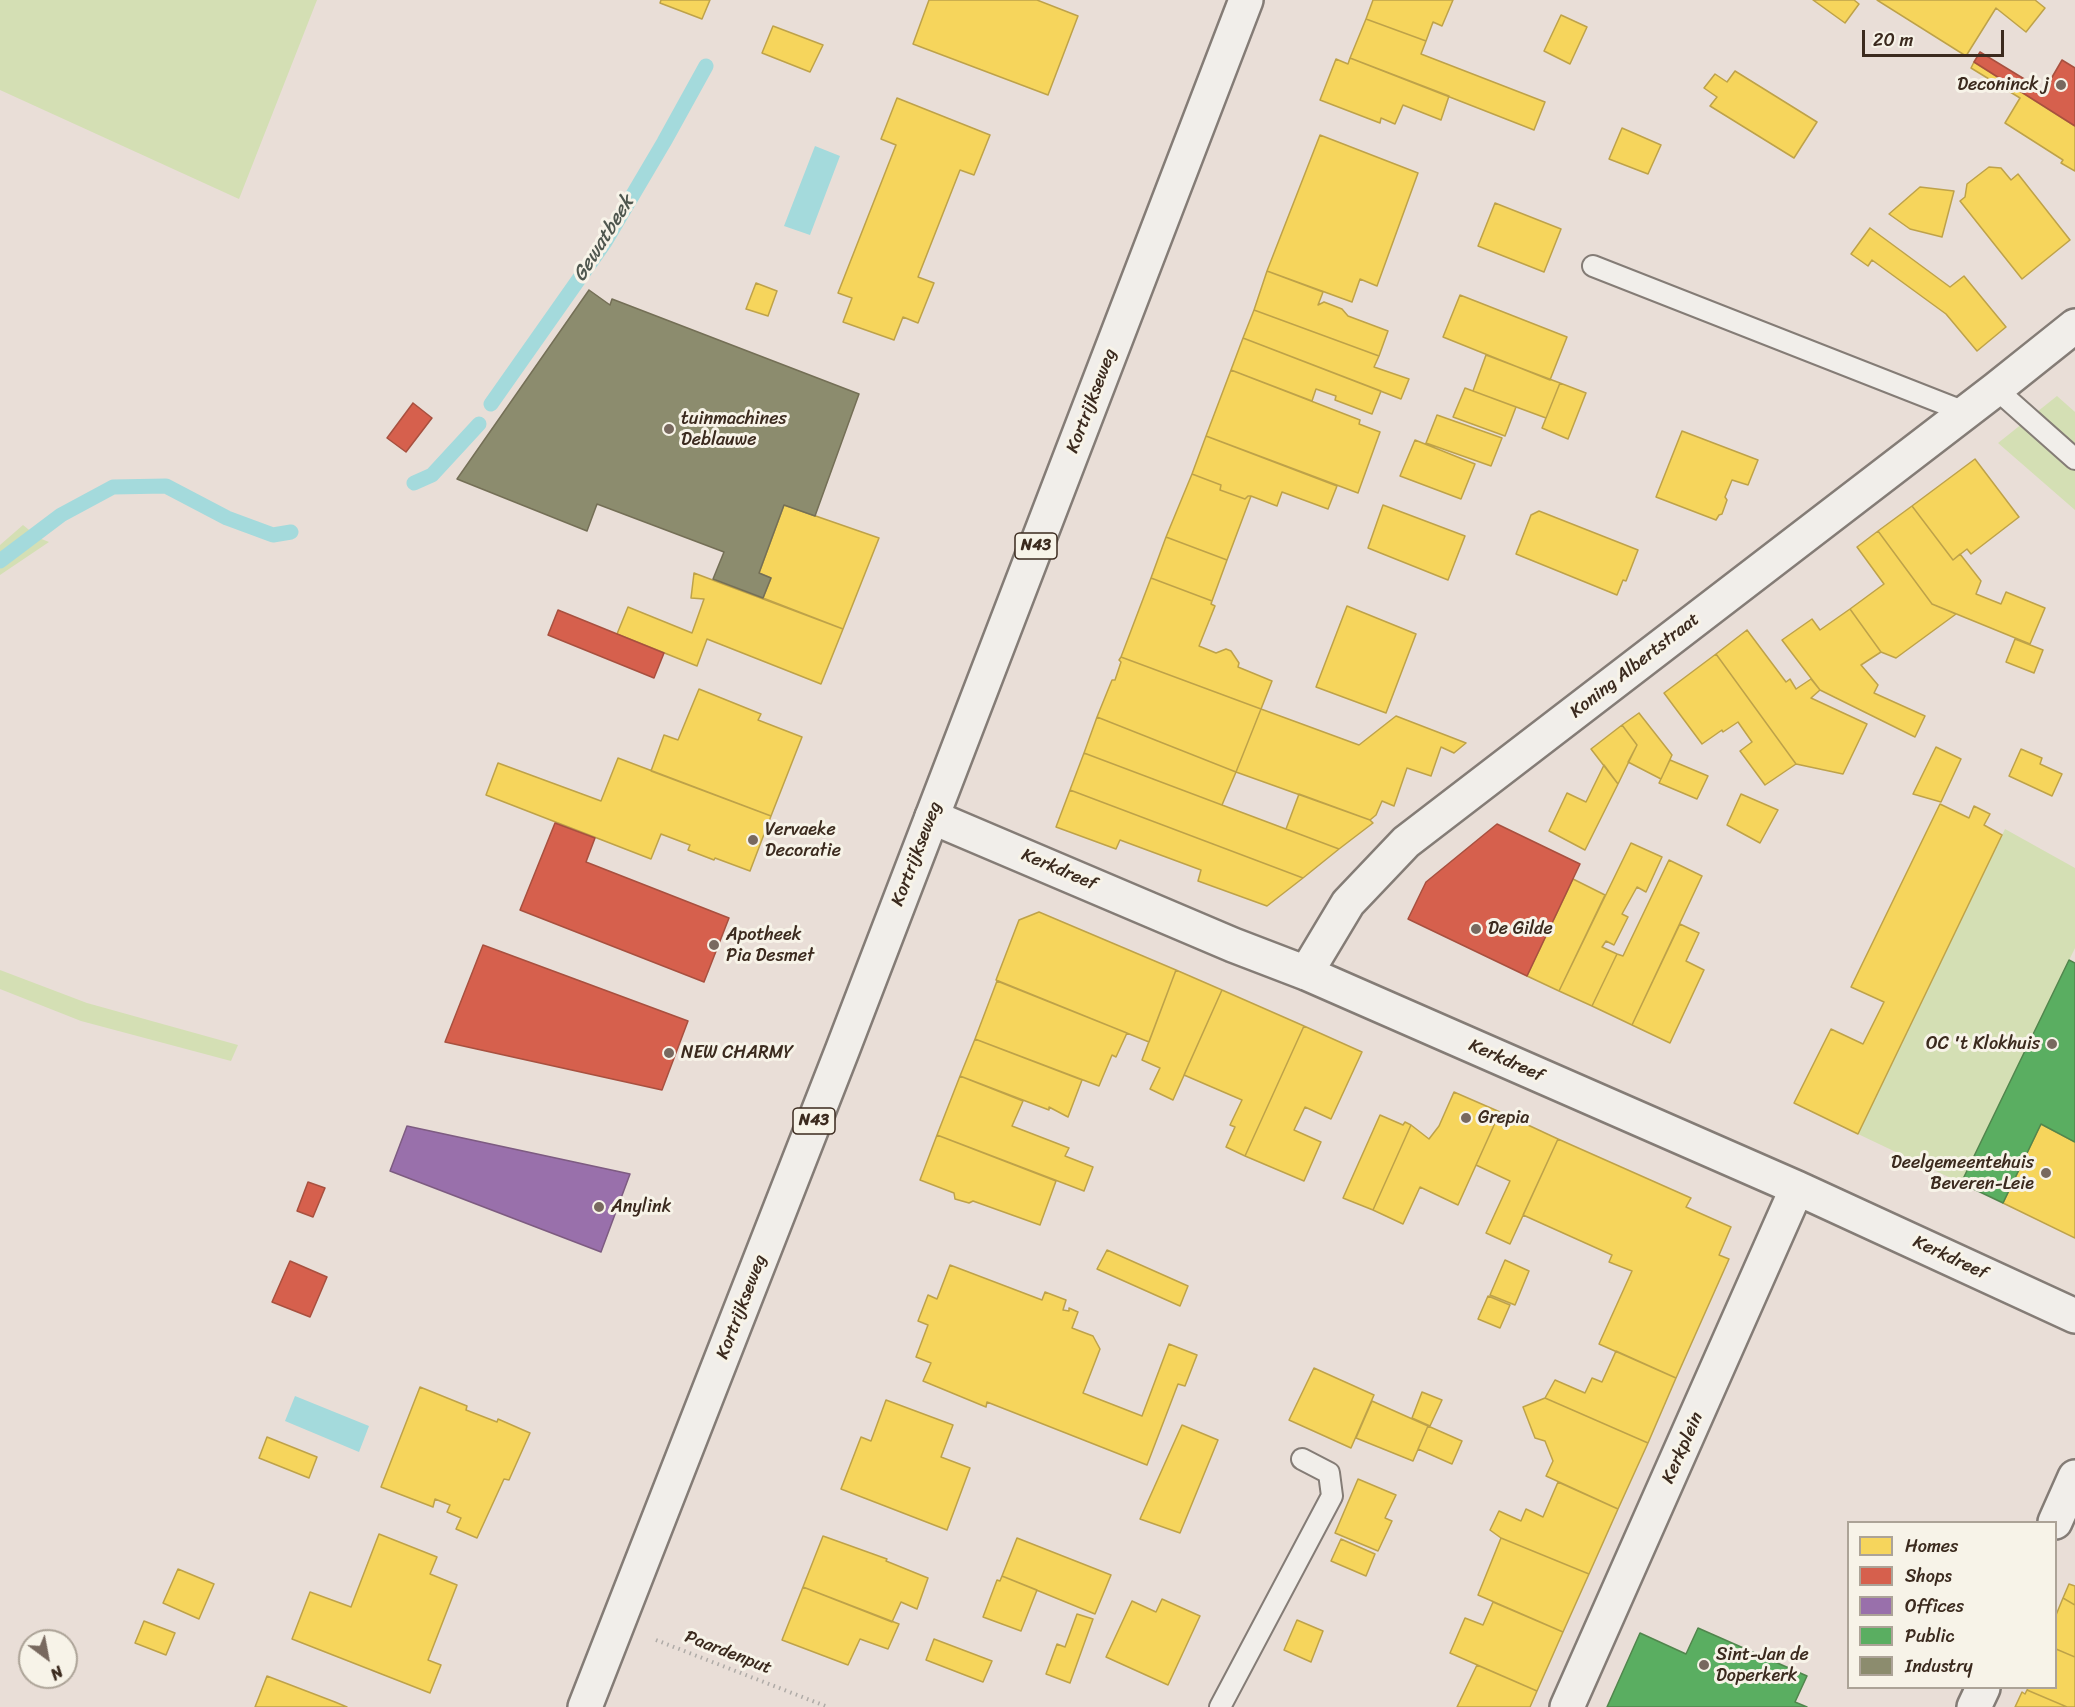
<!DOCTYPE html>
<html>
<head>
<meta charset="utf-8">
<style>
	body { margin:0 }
	#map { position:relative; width:2075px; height:1707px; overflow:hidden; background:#e9ded7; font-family:Sriracha,sans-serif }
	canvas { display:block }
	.legend { position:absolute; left:1847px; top:1521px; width:210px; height:168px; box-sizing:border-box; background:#f7f3e8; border:2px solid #aca397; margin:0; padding:8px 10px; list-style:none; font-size:18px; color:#3b2a1e }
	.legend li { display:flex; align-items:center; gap:12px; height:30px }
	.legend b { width:30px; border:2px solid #aca397 }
	.north { position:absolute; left:18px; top:1629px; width:60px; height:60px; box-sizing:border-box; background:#f7f3e8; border:2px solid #aca397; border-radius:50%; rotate:148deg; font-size:16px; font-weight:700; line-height:24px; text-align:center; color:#3b2a1e }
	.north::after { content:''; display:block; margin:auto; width:21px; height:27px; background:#78695f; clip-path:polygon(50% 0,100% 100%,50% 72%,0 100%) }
	.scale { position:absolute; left:1862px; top:30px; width:142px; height:27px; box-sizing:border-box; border:3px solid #3b2a1e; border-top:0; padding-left:8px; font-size:18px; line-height:21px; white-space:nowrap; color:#3b2a1e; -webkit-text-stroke:4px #f7f3e8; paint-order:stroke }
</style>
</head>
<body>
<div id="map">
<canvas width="2075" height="1707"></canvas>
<ul class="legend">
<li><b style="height:16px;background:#f6d55c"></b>Homes</li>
<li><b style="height:16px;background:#d6604d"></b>Shops</li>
<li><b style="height:16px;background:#9970ab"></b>Offices</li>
<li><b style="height:16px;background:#5aae61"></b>Public</li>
<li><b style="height:16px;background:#8c8c6e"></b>Industry</li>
</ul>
<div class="north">N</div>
<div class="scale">20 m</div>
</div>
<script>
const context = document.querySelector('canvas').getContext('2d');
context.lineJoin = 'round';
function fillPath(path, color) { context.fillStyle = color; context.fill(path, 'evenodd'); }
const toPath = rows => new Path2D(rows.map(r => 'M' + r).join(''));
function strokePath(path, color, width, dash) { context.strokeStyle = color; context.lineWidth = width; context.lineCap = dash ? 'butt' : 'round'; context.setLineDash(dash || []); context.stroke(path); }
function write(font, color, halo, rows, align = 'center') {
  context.font = font + ' Sriracha,sans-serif'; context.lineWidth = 6; context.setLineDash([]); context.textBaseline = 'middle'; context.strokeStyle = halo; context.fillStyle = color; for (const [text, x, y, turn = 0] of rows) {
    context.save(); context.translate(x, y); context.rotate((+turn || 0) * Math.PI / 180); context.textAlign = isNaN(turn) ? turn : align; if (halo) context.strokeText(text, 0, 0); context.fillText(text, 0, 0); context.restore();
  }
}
const green = toPath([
	[0,0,317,0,239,199,0,90],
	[2057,396,2075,412,2075,510,1998,443],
	[23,525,39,538,49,542,0,575,0,545],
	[2005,829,2075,868,2075,948,1961,1183,1858,1134],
	[0,970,87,1003,238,1045,231,1061,81,1021,0,989]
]);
const water = toPath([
	[815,146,840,156,810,235,784,226],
	[295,1396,369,1426,359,1452,285,1421]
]);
const homes = toPath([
	[661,0,710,0,702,19,660,3,661,0],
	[929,0,1037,0,1078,16,1048,95,913,44,929,0],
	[1373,0,1453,0,1442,26,1433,22,1426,41,1366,19,1373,0],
	[1813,0,1854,0,1859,4,1845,23,1813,0],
	[1877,0,2035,0,2045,8,2026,32,1996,8,1966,56,1877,0],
	[1561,15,1587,27,1570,64,1544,51,1561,15],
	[1366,19,1426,41,1421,54,1545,102,1534,130,1350,58,1366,19],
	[773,26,823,45,810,72,762,53,773,26],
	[1350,58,1449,96,1441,120,1403,105,1395,124,1381,118,1380,123,1320,100,1336,59,1348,64,1350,58],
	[1974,62,2075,126,2075,171,2061,163,2063,160,2005,123,2020,98,1971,68,1974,62],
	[1735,71,1817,122,1794,158,1710,106,1717,97,1704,88,1715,74,1727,82,1735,71],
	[897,98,990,135,974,175,960,170,918,277,934,283,918,323,903,317,894,340,843,322,852,298,838,293,896,145,881,139,897,98],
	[1622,128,1661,145,1648,174,1609,159,1622,128],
	[1320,135,1418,173,1377,286,1360,279,1352,302,1267,271,1320,135],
	[1989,167,2001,168,2011,180,2018,174,2070,240,2022,279,1960,201,1965,197,1967,184,1989,167],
	[1920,187,1954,191,1942,237,1910,229,1889,214,1920,187],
	[1495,203,1561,229,1544,272,1478,246,1495,203],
	[1870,228,1950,287,1964,276,2006,327,1977,351,1946,314,1872,260,1868,266,1851,254,1870,228],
	[1267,271,1323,292,1318,305,1324,302,1342,309,1348,316,1388,331,1379,356,1254,310,1267,271],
	[756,283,777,291,768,316,746,309,756,283],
	[1460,295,1567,337,1550,380,1443,337,1460,295],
	[1254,310,1379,356,1374,367,1409,379,1401,399,1243,338,1254,310],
	[1243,338,1381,391,1372,414,1335,400,1336,396,1316,389,1312,401,1231,370,1243,338],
	[1486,355,1560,383,1546,418,1473,391,1486,355],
	[1231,370,1360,420,1359,424,1380,432,1358,493,1206,436,1231,370],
	[1560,383,1586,393,1568,439,1542,428,1560,383],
	[1465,388,1516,407,1505,436,1453,417,1465,388],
	[1437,415,1502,438,1491,466,1426,443,1437,415],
	[1682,431,1758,460,1748,485,1732,480,1725,497,1727,500,1722,514,1719,515,1716,520,1656,497,1682,431],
	[1206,436,1337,486,1328,509,1282,492,1277,506,1251,496,1248,496,1245,499,1220,490,1221,485,1192,474,1206,436],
	[1415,440,1475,464,1461,499,1400,476,1415,440],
	[1975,459,2019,517,1971,554,1967,549,1953,560,1912,506,1975,459],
	[1192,474,1221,485,1220,490,1245,499,1248,496,1251,496,1227,560,1166,537,1192,474],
	[784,505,879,538,843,629,763,598,771,578,759,573,784,505],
	[1383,505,1465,536,1448,580,1368,548,1383,505],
	[1912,506,1953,560,1960,554,1981,581,1976,594,2001,604,2006,592,2045,608,2030,644,1932,604,1878,531,1912,506],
	[1539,511,1638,550,1626,581,1623,580,1617,595,1516,554,1531,515,1539,511],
	[1878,531,1932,604,1956,614,1896,658,1881,652,1850,609,1884,584,1857,547,1878,531],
	[1166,537,1227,560,1212,601,1151,578,1166,537],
	[694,573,843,629,821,684,707,639,697,666,617,634,628,607,692,633,704,599,691,598,694,573],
	[1151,578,1212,601,1211,604,1215,606,1199,646,1216,653,1226,649,1231,651,1239,663,1238,667,1272,681,1261,709,1121,657,1151,578],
	[1347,606,1416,634,1386,713,1316,687,1347,606],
	[1850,609,1881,652,1861,665,1878,685,1874,693,1925,716,1915,737,1820,690,1782,640,1812,619,1820,630,1850,609],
	[1747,630,1786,682,1790,679,1796,689,1811,679,1820,690,1811,698,1867,724,1843,774,1796,764,1716,654,1747,630],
	[2015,639,2043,650,2034,673,2006,662,2015,639],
	[1716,654,1796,764,1765,785,1740,751,1752,742,1738,722,1723,732,1722,730,1702,744,1664,693,1716,654],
	[1121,657,1261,709,1236,772,1097,717,1112,680,1115,680,1121,662,1119,660,1121,657],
	[699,689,761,714,758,720,802,737,771,816,651,771,664,735,678,740,699,689],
	[1261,709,1359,745,1396,716,1466,743,1454,753,1441,747,1431,776,1407,768,1394,806,1382,801,1376,815,1370,820,1236,772,1261,709],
	[1639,713,1672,755,1661,779,1628,762,1637,745,1622,725,1639,713],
	[1097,717,1236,772,1222,805,1084,753,1097,717],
	[1622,725,1637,745,1618,784,1591,749,1622,725],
	[1936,747,1961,759,1941,802,1913,794,1936,747],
	[2021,749,2042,758,2040,764,2062,774,2052,796,2009,776,2021,749],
	[1084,753,1222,805,1339,849,1303,878,1070,790,1084,753],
	[618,758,771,816,750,871,715,858,714,860,688,850,690,845,661,834,651,859,486,795,498,763,601,801,618,758],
	[1670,760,1708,776,1697,799,1659,783,1670,760],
	[1604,765,1618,784,1585,850,1549,831,1567,793,1586,802,1604,765],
	[1070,790,1303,878,1267,906,1198,881,1201,870,1120,840,1116,849,1056,827,1070,790],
	[1299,794,1370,820,1373,823,1339,849,1286,829,1299,794],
	[1741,794,1778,810,1760,843,1727,825,1741,794],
	[1940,804,1969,818,1974,806,1990,814,1984,825,2002,835,1858,1134,1794,1103,1831,1029,1863,1044,1884,1002,1851,987,1940,804],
	[1631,843,1662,857,1646,892,1637,887,1622,914,1628,917,1614,945,1606,941,1602,947,1617,954,1592,1006,1559,991,1631,843],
	[1669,860,1702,876,1632,1025,1592,1006,1617,954,1623,956,1669,860],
	[1573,879,1605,895,1559,991,1527,976,1573,879],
	[1039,912,1176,970,1149,1042,996,980,1019,920,1039,912],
	[1680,924,1699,933,1686,961,1704,970,1670,1043,1632,1025,1680,924],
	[1176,970,1222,990,1173,1100,1150,1089,1160,1068,1142,1060,1176,970],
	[997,981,1127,1033,1116,1057,1112,1055,1099,1086,975,1039,997,981],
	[1222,990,1304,1026,1245,1156,1226,1147,1235,1127,1230,1125,1242,1100,1184,1075,1222,990],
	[1304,1026,1362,1052,1331,1119,1305,1107,1294,1130,1321,1142,1304,1181,1245,1156,1304,1026],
	[975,1039,1082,1080,1068,1117,1049,1107,1049,1110,960,1076,975,1039],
	[960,1076,1023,1101,1012,1126,1069,1148,1065,1156,1093,1167,1084,1191,937,1135,960,1076],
	[1454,1092,1500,1112,1458,1205,1420,1187,1403,1224,1373,1210,1411,1125,1429,1139,1439,1126,1454,1092],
	[1500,1112,1558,1139,1510,1244,1486,1233,1510,1181,1476,1165,1500,1112],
	[1380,1115,1403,1125,1405,1122,1411,1125,1373,1210,1343,1198,1380,1115],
	[2041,1124,2075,1142,2075,1238,2003,1203,2041,1124],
	[937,1135,1056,1181,1040,1225,973,1201,969,1203,955,1199,954,1193,920,1180,937,1135],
	[1558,1139,1691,1198,1686,1207,1731,1227,1719,1255,1729,1259,1676,1378,1599,1344,1632,1271,1609,1262,1612,1255,1523,1215,1558,1139],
	[1107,1250,1188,1286,1180,1306,1097,1269,1107,1250],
	[1505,1260,1529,1271,1515,1305,1490,1295,1505,1260],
	[950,1265,1042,1300,1045,1292,1066,1300,1063,1310,1069,1311,1069,1308,1078,1312,1072,1328,1093,1336,1100,1349,1083,1393,1142,1416,1169,1344,1197,1355,1185,1386,1178,1384,1147,1465,987,1402,986,1407,923,1381,931,1363,916,1357,928,1325,918,1321,928,1295,937,1299,950,1265],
	[1488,1296,1510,1305,1500,1328,1478,1319,1488,1296],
	[1616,1351,1676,1378,1648,1443,1545,1398,1555,1380,1585,1393,1592,1378,1602,1382,1616,1351],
	[1314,1368,1374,1395,1351,1448,1289,1420,1314,1368],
	[420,1387,467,1406,466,1410,497,1422,498,1419,530,1433,509,1480,504,1479,477,1538,456,1529,461,1518,447,1512,450,1505,435,1499,433,1507,381,1487,420,1387],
	[1422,1392,1442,1400,1430,1426,1412,1418,1422,1392],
	[1545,1398,1648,1443,1618,1509,1546,1476,1553,1461,1545,1441,1535,1438,1523,1407,1545,1398],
	[886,1400,953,1425,941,1457,970,1468,947,1530,841,1489,861,1437,871,1441,886,1400],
	[1372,1401,1428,1426,1413,1461,1356,1438,1372,1401],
	[1182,1425,1218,1440,1180,1533,1140,1519,1182,1425],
	[1428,1426,1462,1441,1452,1464,1418,1449,1428,1426],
	[267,1437,317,1457,309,1478,259,1458,267,1437],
	[1358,1479,1396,1495,1385,1518,1392,1521,1378,1551,1335,1533,1358,1479],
	[1558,1482,1618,1509,1589,1574,1501,1538,1490,1530,1499,1511,1521,1521,1526,1509,1543,1517,1558,1482],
	[379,1534,437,1557,430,1574,457,1585,428,1660,441,1665,430,1693,292,1639,310,1592,351,1607,379,1534],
	[823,1536,887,1559,886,1561,928,1578,917,1609,901,1602,892,1622,803,1587,823,1536],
	[1017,1538,1111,1575,1095,1614,1002,1576,1017,1538],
	[1501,1538,1589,1574,1563,1632,1478,1595,1501,1538],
	[1341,1539,1375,1554,1366,1576,1331,1561,1341,1539],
	[178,1569,214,1584,199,1619,163,1603,178,1569],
	[1002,1576,1037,1590,1021,1631,983,1617,997,1580,1000,1581,1002,1576],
	[2069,1584,2075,1586,2075,1605,2063,1598,2069,1584],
	[803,1587,899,1624,888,1649,860,1639,848,1665,782,1640,803,1587],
	[2063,1598,2075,1605,2075,1657,2056,1649,2056,1615,2063,1598],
	[1162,1599,1200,1616,1168,1685,1106,1657,1132,1601,1156,1612,1162,1599],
	[1493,1602,1563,1632,1537,1691,1450,1653,1465,1618,1483,1625,1493,1602],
	[1077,1614,1093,1619,1070,1683,1046,1674,1057,1644,1065,1647,1077,1614],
	[1297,1620,1323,1631,1311,1662,1284,1650,1297,1620],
	[144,1621,175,1633,166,1655,135,1643,144,1621],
	[934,1639,992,1661,983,1682,926,1660,934,1639],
	[2056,1649,2075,1657,2075,1707,2067,1707,2027,1690,2028,1688,2056,1688,2056,1649],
	[1477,1665,1537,1691,1530,1707,1457,1707,1477,1665],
	[267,1676,335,1702,347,1707,255,1707,267,1676],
	[2027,1690,2067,1707,2015,1707,2022,1692,2025,1694,2027,1690]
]);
const shops = toPath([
	[1980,52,2044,91,2062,60,2075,68,2075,126,1974,62,1980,52],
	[413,403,432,418,406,452,387,438,413,403],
	[558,610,664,653,654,678,548,635,558,610],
	[555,823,595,838,586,862,729,918,704,982,520,910,555,823],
	[1497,824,1580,864,1527,976,1408,919,1426,882,1497,824],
	[483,945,688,1021,662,1090,445,1042,483,945],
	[308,1182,325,1188,313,1217,297,1211,308,1182],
	[290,1261,327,1277,310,1317,272,1302,290,1261]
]);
const offices = toPath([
	[407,1126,630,1174,601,1252,390,1171,407,1126]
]);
const public = toPath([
	[2069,960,2075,963,2075,1142,2041,1124,2003,1203,1961,1183,2069,960],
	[1698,1628,1807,1676,1795,1702,1807,1707,1607,1707,1640,1633,1686,1654,1698,1628]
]);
const industry = toPath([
	[589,290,610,305,612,299,859,394,815,516,784,505,759,573,771,578,763,598,713,579,724,552,597,504,587,531,457,479,589,290]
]);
const stream = toPath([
	[491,404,605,242,664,142,706,66],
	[414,483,432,475,479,424],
	[0,561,61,515,113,487,166,486,227,518,273,535,291,532]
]);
const path = toPath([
	[656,1640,828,1707]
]);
const service = toPath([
	[1593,266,1965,412],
	[1996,389,2075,459],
	[1220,1707,1332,1496,1329,1473,1302,1459]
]);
const minor = toPath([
	[932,817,1233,945,1306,973,1797,1188,2075,1316],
	[1306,973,1348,903,1406,842,1996,389,2075,326],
	[2055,1522,2075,1477],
	[1567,1707,1797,1188],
	[1974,1707,1983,1688]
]);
const primary = toPath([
	[585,1707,842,1051,1246,0]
]);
const markers = [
	[2061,85,6,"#78695f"],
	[669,429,6,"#78695f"],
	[753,840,6,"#78695f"],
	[1476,929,6,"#78695f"],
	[714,945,6,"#78695f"],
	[2052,1044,6,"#78695f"],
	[669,1053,6,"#78695f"],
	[1466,1118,6,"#78695f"],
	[2046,1173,6,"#78695f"],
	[599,1207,6,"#78695f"],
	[1704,1665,6,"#78695f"]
];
const shields = [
	[1036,546,42],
	[814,1121,42]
];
const shieldNames = [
	["N43",1036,546],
	["N43",814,1121]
];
const poiNames = [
	["Deconinck j",2049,85,"right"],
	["tuinmachines",681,419],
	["Deblauwe",681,440],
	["Vervaeke",765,830],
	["Decoratie",765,851],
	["De Gilde",1488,929],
	["Apotheek",726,935],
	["Pia Desmet",726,956],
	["OC 't Klokhuis",2040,1044,"right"],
	["NEW CHARMY",681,1053],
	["Grepia",1478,1118],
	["Deelgemeentehuis",2034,1163,"right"],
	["Beveren-Leie",2034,1184,"right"],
	["Anylink",611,1207],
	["Sint-Jan de",1716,1655],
	["Doperkerk",1716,1676]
];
const streetNames = [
	["Kortrijkseweg",1092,401,-69],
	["Koning Albertstraat",1635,666,-38],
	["Kortrijkseweg",917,854,-69],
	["Kerkdreef",1059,870,23],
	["Kerkdreef",1506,1061,24],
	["Kerkdreef",1950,1258,25],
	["Kortrijkseweg",742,1307,-69],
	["Kerkplein",1683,1448,-66],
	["Paardenput",728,1653,21]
];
const waterNames = [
	["Gewatbeek",604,239,-58]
];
fillPath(green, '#d4dfb4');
fillPath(water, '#a4dadc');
fillPath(homes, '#f6d55c');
strokePath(homes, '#bea249', 1.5);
fillPath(shops, '#d6604d');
strokePath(shops, '#a8503f', 1.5);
fillPath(offices, '#9970ab');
strokePath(offices, '#7d5b81', 1.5);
fillPath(public, '#5aae61');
strokePath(public, '#51864d', 1.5);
fillPath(industry, '#8c8c6e');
strokePath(industry, '#746f56', 1.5);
strokePath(stream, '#a4dadc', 15);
strokePath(service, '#847c76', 24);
strokePath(minor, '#847c76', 38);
strokePath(primary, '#847c76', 38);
strokePath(path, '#afaba7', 4, [1.5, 4.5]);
strokePath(service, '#f1eeea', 20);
strokePath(minor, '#f1eeea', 33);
strokePath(primary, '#f1eeea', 33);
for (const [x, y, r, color] of markers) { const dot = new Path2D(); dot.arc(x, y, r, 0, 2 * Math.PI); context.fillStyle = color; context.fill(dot); strokePath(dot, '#f7f3e8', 2); }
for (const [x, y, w] of shields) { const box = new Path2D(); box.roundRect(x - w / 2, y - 13, w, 26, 4.5); context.fillStyle = '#f7f3e8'; context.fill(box); strokePath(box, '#3b2a1e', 1.5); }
write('bold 16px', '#3b2a1e', null, shieldNames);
write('18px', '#3b2a1e', '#f7f3e8', poiNames, 'left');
write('18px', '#3b2a1e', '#f7f3e8', streetNames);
write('italic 20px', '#4e564e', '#f7f3e8', waterNames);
</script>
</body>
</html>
